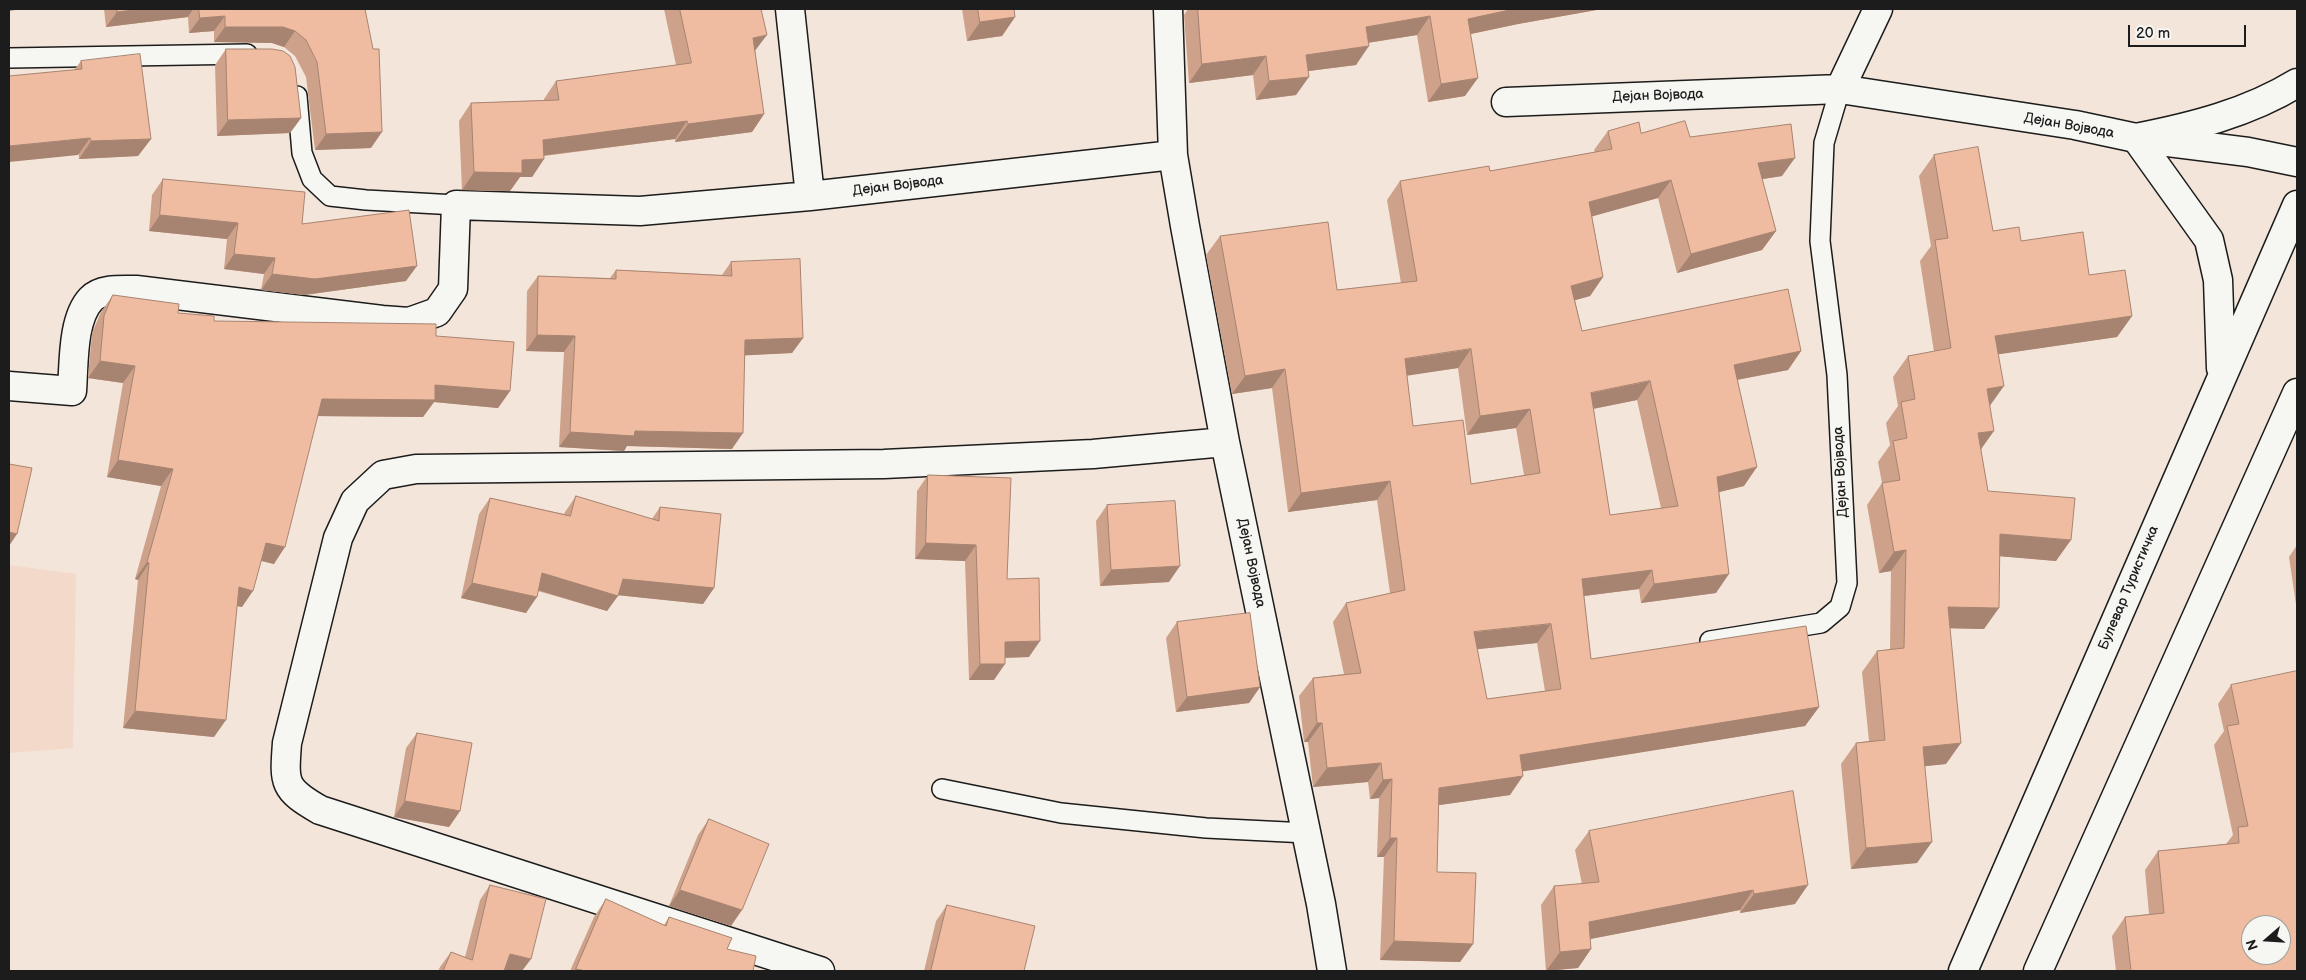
<!DOCTYPE html>
<html>
<head>
<meta charset="utf-8">
<style>
	body { margin:0 }
	#map { position:relative; width:2306px; height:980px; overflow:hidden; background:#f4e5da; font-family:"Balsamiq Sans",sans-serif }
	canvas { display:block }
	.frame { position:absolute; inset:0; border:10px solid #1c1c1c; pointer-events:none }
	.north { position:absolute; left:2241px; top:915px; width:50px; height:50px; box-sizing:border-box; background:#f6f6f2; border:1px solid #9f9f9c; border-radius:50%; rotate:251deg; font-size:14px; font-weight:700; line-height:20px; text-align:center; color:#1c1c1c }
	.north::after { content:''; display:block; margin:auto; width:18px; height:22px; background:#1c1c1c; clip-path:polygon(50% 0,100% 100%,50% 72%,0 100%) }
	.scale { position:absolute; left:2128px; top:25px; width:118px; height:22px; box-sizing:border-box; border:2px solid #1c1c1c; border-top:0; padding-left:6px; font-size:15px; line-height:18px; white-space:nowrap; color:#1c1c1c; -webkit-text-stroke:4px #f6f6f2; paint-order:stroke }
</style>
</head>
<body>
<div id="map">
<canvas width="2306" height="980"></canvas>
<div class="frame"></div>
<div class="north">N</div>
<div class="scale">20 m</div>
</div>
<script>
const ctx = document.querySelector('canvas').getContext('2d');
ctx.lineJoin = 'round';
function fill(path, color) { ctx.fillStyle = color; ctx.fill(path, 'evenodd'); }
function stroke(path, color, width, dash) { ctx.strokeStyle = color; ctx.lineWidth = width; ctx.lineCap = dash ? 'butt' : 'round'; ctx.setLineDash(dash || []); ctx.stroke(path); }
function write(font, color, halo, rows, align = 'center') {
  ctx.font = font + ' "Balsamiq Sans",sans-serif'; ctx.lineWidth = 4; ctx.setLineDash([]); ctx.textBaseline = 'middle'; ctx.strokeStyle = halo; ctx.fillStyle = color; for (const [text, x, y, turn = 0] of rows) {
    ctx.save(); ctx.translate(x, y); ctx.rotate((+turn || 0) * Math.PI / 180); ctx.textAlign = isNaN(turn) ? turn : align; if (halo) ctx.strokeText(text, 0, 0); ctx.fillText(text, 0, 0); ctx.restore();
  }
}
fill(new Path2D(`
	M 9,565 L 76,574 L 73,748 L 9,753 Z`), '#f2d9c9');
const lane = new Path2D(`
	M 9,58 L 247,54
	M 297,96 L 302,153 L 312,179 L 330,196 L 366,200 L 456,205
	M 1710,641 L 1821,623 L 1840,607 L 1847,583 L 1837,375 L 1820,241 L 1824,143 L 1840,89
	M 942,789 L 1061,813 L 1206,828 L 1307,833`);
const street = new Path2D(`
	M 790,9 L 810,196
	M 1168,9 L 1173,155 L 1185,226 L 1225,442 L 1321,904 L 1332,971
	M 1840,89 L 1878,9
	M 1506,102 L 1840,89 L 2075,125 L 2136,138 L 2248,152 L 2297,162
	M 9,386 L 72,391 C 74,364 72,319 91,299 C 101,288 122,290 136,290 L 382,320 L 409,322 L 437,312 L 453,289 L 456,205 L 640,211 L 810,196 L 1173,155
	M 820,971 L 320,810 C 283,789 284,783 287,743 L 338,538 L 355,501 L 383,475 L 416,469 L 884,464 L 1093,454 L 1225,442`);
const secondary = new Path2D(`
	M 2221,368 L 2218,280 L 2209,240 L 2136,138 C 2192,127 2248,113 2297,83
	M 1963,971 L 2297,205
	M 2038,971 L 2297,393`);
stroke(lane, '#1c1c1c', 22);
stroke(street, '#1c1c1c', 31);
stroke(secondary, '#1c1c1c', 31);
stroke(lane, '#f6f6f2', 19);
stroke(street, '#f6f6f2', 28);
stroke(secondary, '#f6f6f2', 28);
fill(new Path2D(`
	M 104,9 L 365,9 L 371,148 L 315,150 L 306,77 L 295,56 L 284,47 L 272,43 L 214,42 L 214,31 L 189,33 L 188,17 L 106,27 Z
	M 664,9 L 761,9 L 755,51 L 764,114 L 752,132 L 675,142 L 675,139 L 544,156 L 544,159 L 532,177 L 520,177 L 510,191 L 462,190 L 459,121 L 471,103 L 544,100 L 544,99 L 556,81 L 676,65 Z
	M 962,9 L 1014,9 L 1015,17 L 1002,36 L 967,41 Z
	M 1188,9 L 1602,9 L 1518,24 L 1471,34 L 1465,96 L 1428,102 L 1417,35 L 1368,43 L 1356,65 L 1308,71 L 1296,95 L 1256,100 L 1253,75 L 1189,83 L 1184,15 Z
	M 226,49 L 301,118 L 290,133 L 217,136 L 215,65 Z
	M 81,61 L 151,139 L 138,156 L 79,159 L 75,69 Z
	M 1608,131 L 1641,133 L 1690,137 L 1782,176 L 1762,179 L 1776,231 L 1762,250 L 1677,273 L 1658,198 L 1592,216 L 1603,277 L 1590,296 L 1575,300 L 1582,331 L 1801,351 L 1788,370 L 1737,380 L 1744,486 L 1719,492 L 1716,593 L 1641,603 L 1639,589 L 1584,596 L 1591,659 L 1819,707 L 1805,726 L 1522,771 L 1510,795 L 1439,805 L 1437,872 L 1473,944 L 1460,962 L 1380,960 L 1384,857 L 1377,857 L 1379,798 L 1370,799 L 1368,782 L 1313,787 L 1308,742 L 1304,742 L 1299,696 L 1313,678 L 1344,674 L 1333,622 L 1346,603 L 1390,593 L 1377,500 L 1288,512 L 1272,388 L 1232,394 L 1206,255 L 1220,236 L 1337,290 L 1401,283 L 1387,200 L 1400,181 L 1490,171 L 1595,152 L 1594,150 ZM 1458,368 L 1467,435 L 1516,428 L 1524,475 L 1471,484 L 1413,426 L 1407,375 ZM 1637,400 L 1661,508 L 1610,515 L 1593,409 ZM 1537,643 L 1545,691 L 1487,699 L 1477,649 Z
	M 1934,155 L 1993,231 L 2021,241 L 2089,275 L 2132,316 L 2117,337 L 1998,354 L 1990,406 L 1981,450 L 1988,491 L 2056,561 L 2000,556 L 1984,629 L 1950,628 L 1946,764 L 1925,766 L 1917,863 L 1851,869 L 1841,764 L 1856,743 L 1869,741 L 1862,672 L 1877,651 L 1890,649 L 1891,571 L 1879,573 L 1867,505 L 1882,483 L 1878,462 L 1890,445 L 1886,423 L 1898,406 L 1893,377 L 1908,356 L 1934,352 L 1920,261 L 1931,246 L 1919,176 Z
	M 163,179 L 302,224 L 406,281 L 304,295 L 261,290 L 264,274 L 224,269 L 227,239 L 149,231 L 152,195 Z
	M 731,262 L 803,338 L 792,353 L 745,355 L 732,449 L 627,446 L 624,451 L 559,447 L 564,352 L 526,351 L 527,291 L 538,276 L 610,278 L 616,270 L 722,275 Z
	M 113,295 L 178,313 L 214,321 L 436,336 L 510,391 L 498,408 L 434,402 L 423,417 L 318,416 L 274,564 L 261,561 L 242,607 L 237,606 L 214,737 L 123,728 L 138,580 L 135,579 L 161,486 L 107,477 L 123,383 L 88,378 L 92,333 L 101,312 Z
	M 928,475 L 1007,579 L 1029,657 L 1005,658 L 994,680 L 969,680 L 965,561 L 915,559 L 917,491 Z
	M 576,496 L 652,519 L 660,507 L 714,588 L 703,604 L 618,595 L 607,611 L 538,591 L 526,613 L 461,598 L 479,514 L 490,498 L 564,514 L 565,512 Z
	M 1107,505 L 1169,582 L 1100,586 L 1096,521 Z
	M 2297,545 L 2297,611 L 2289,557 Z
	M 1177,622 L 1260,687 L 1249,703 L 1176,712 L 1166,638 Z
	M 2231,685 L 2297,971 L 2116,971 L 2112,936 L 2125,917 L 2149,914 L 2145,870 L 2158,851 L 2226,844 L 2233,835 L 2214,745 L 2224,731 L 2218,704 Z
	M 417,733 L 460,811 L 449,827 L 394,817 L 406,748 Z
	M 709,819 L 731,926 L 669,906 L 698,835 Z
	M 1589,831 L 1795,904 L 1740,913 L 1740,910 L 1590,939 L 1591,949 L 1578,968 L 1546,971 L 1541,905 L 1554,886 L 1582,884 L 1575,850 Z
	M 490,885 L 504,971 L 438,971 L 440,967 L 451,952 L 465,957 L 480,900 Z
	M 606,899 L 664,925 L 669,917 L 727,949 L 753,971 L 758,971 L 570,971 L 594,917 Z
	M 947,905 L 1024,971 L 924,971 L 936,921 Z`), '#cea28a');
fill(new Path2D(`
	M 9,9 L 22,9 L 9,11 Z
	M 141,9 L 193,9 L 188,17 L 106,27 L 117,12 Z
	M 1514,9 L 1602,9 L 1518,24 L 1456,37 L 1468,19 Z
	M 225,16 L 214,31 L 189,33 L 200,18 Z
	M 1430,16 L 1417,35 L 1353,45 L 1366,27 Z
	M 1015,17 L 1002,36 L 967,41 L 980,22 Z
	M 225,27 L 283,27 L 295,31 L 284,47 L 272,43 L 214,42 Z
	M 767,35 L 754,52 L 753,38 Z
	M 1369,46 L 1356,65 L 1293,73 L 1306,55 Z
	M 1266,56 L 1253,75 L 1189,83 L 1202,64 Z
	M 1309,77 L 1296,95 L 1256,100 L 1269,81 Z
	M 1478,78 L 1465,96 L 1428,102 L 1441,84 Z
	M 764,114 L 752,132 L 675,142 L 688,124 Z
	M 301,118 L 290,133 L 217,136 L 228,120 Z
	M 687,121 L 675,139 L 531,157 L 543,140 Z
	M 382,132 L 371,148 L 315,150 L 326,134 Z
	M 90,138 L 78,155 L 9,162 L 9,146 Z
	M 151,139 L 138,156 L 79,159 L 91,141 Z
	M 1795,158 L 1782,176 L 1744,182 L 1758,163 Z
	M 544,159 L 532,177 L 520,177 L 510,191 L 462,190 L 474,172 L 522,160 Z
	M 1671,180 L 1658,198 L 1576,221 L 1589,202 Z
	M 160,215 L 238,223 L 227,239 L 149,231 Z
	M 1776,231 L 1762,250 L 1677,273 L 1691,254 Z
	M 234,254 L 275,258 L 264,274 L 224,269 Z
	M 417,266 L 406,281 L 304,295 L 261,290 L 272,274 Z
	M 1603,277 L 1590,296 L 1558,305 L 1571,286 Z
	M 2132,316 L 2117,337 L 1980,357 L 1995,336 Z
	M 537,335 L 575,336 L 564,352 L 526,351 Z
	M 803,338 L 792,353 L 734,356 L 745,340 Z
	M 1471,349 L 1458,368 L 1392,378 L 1405,359 Z
	M 1801,351 L 1788,370 L 1720,383 L 1734,365 Z
	M 100,361 L 135,366 L 123,383 L 88,378 Z
	M 1285,369 L 1272,388 L 1232,394 L 1245,376 Z
	M 1650,381 L 1637,400 L 1577,412 L 1591,393 Z
	M 435,385 L 510,391 L 498,408 L 434,402 L 423,417 L 310,416 L 322,399 Z
	M 2004,386 L 1989,407 L 1987,389 Z
	M 1530,409 L 1516,428 L 1467,435 L 1480,416 Z
	M 635,431 L 743,433 L 732,449 L 627,446 L 624,451 L 559,447 L 570,432 Z
	M 1994,431 L 1979,452 L 1978,433 Z
	M 118,460 L 173,469 L 161,486 L 107,477 Z
	M 1757,467 L 1744,486 L 1703,496 L 1717,477 Z
	M 1390,481 L 1377,500 L 1288,512 L 1301,493 Z
	M 9,532 L 17,534 L 9,546 Z
	M 2000,534 L 2071,540 L 2056,561 L 1985,555 Z
	M 266,543 L 285,547 L 274,564 L 254,559 Z
	M 926,543 L 976,545 L 965,561 L 915,559 Z
	M 1906,550 L 1891,571 L 1879,573 L 1894,552 Z
	M 147,562 L 149,563 L 138,580 L 135,579 Z
	M 1180,566 L 1169,582 L 1100,586 L 1111,570 Z
	M 1652,570 L 1639,589 L 1568,598 L 1582,579 Z
	M 542,573 L 623,579 L 714,588 L 703,604 L 616,595 L 618,596 L 607,611 L 531,588 Z
	M 1729,574 L 1716,593 L 1641,603 L 1654,584 Z
	M 472,583 L 537,597 L 526,613 L 461,598 Z
	M 239,587 L 253,591 L 242,607 L 227,604 Z
	M 1948,607 L 1999,608 L 1984,629 L 1933,628 Z
	M 1551,624 L 1537,643 L 1461,651 L 1474,632 Z
	M 1040,641 L 1029,657 L 994,658 L 1005,642 Z
	M 980,664 L 1005,664 L 994,680 L 969,680 Z
	M 1260,687 L 1249,703 L 1176,712 L 1187,697 Z
	M 1819,707 L 1805,726 L 1507,774 L 1520,755 Z
	M 135,711 L 226,720 L 214,737 L 123,728 Z
	M 1317,723 L 1322,723 L 1308,742 L 1304,742 Z
	M 1961,743 L 1946,764 L 1908,768 L 1923,747 Z
	M 1381,763 L 1368,782 L 1313,787 L 1327,768 Z
	M 1523,776 L 1510,795 L 1426,807 L 1439,788 Z
	M 1392,779 L 1379,798 L 1370,799 L 1383,780 Z
	M 405,801 L 460,811 L 449,827 L 394,817 Z
	M 1390,838 L 1397,838 L 1384,857 L 1377,857 Z
	M 1932,842 L 1917,863 L 1851,869 L 1866,848 Z
	M 1808,885 L 1795,904 L 1740,913 L 1754,894 Z
	M 680,890 L 742,910 L 731,926 L 669,906 Z
	M 1753,890 L 1740,910 L 1575,942 L 1589,922 Z
	M 1394,941 L 1473,944 L 1460,962 L 1380,960 Z
	M 1591,949 L 1578,968 L 1546,971 L 1560,952 Z
	M 510,954 L 531,959 L 522,971 L 506,971 L 499,970 Z
	M 576,969 L 586,971 L 574,971 Z`), '#a78471');
const building = new Path2D(`
	M 117,9 L 141,9 L 117,12 Z
	M 199,9 L 365,9 L 373,49 L 379,49 L 382,132 L 326,134 L 317,62 L 306,40 L 295,31 L 283,27 L 225,27 L 225,16 L 200,18 Z
	M 680,9 L 761,9 L 767,35 L 753,38 L 764,114 L 688,124 L 687,121 L 543,140 L 544,159 L 522,160 L 522,173 L 474,172 L 471,103 L 559,100 L 556,81 L 691,63 Z
	M 978,9 L 1014,9 L 1015,17 L 980,22 Z
	M 1198,9 L 1514,9 L 1468,19 L 1478,78 L 1441,84 L 1430,16 L 1366,27 L 1369,46 L 1306,55 L 1309,77 L 1269,81 L 1266,56 L 1202,64 Z
	M 226,49 L 272,49 L 283,51 L 290,56 L 295,67 L 301,118 L 228,120 Z
	M 140,54 L 151,139 L 91,141 L 90,138 L 9,146 L 9,76 L 82,69 L 81,61 Z
	M 1685,121 L 1690,137 L 1791,124 L 1795,158 L 1758,163 L 1776,231 L 1691,254 L 1671,180 L 1589,202 L 1603,277 L 1571,286 L 1582,331 L 1788,289 L 1801,351 L 1734,365 L 1757,467 L 1717,477 L 1729,574 L 1654,584 L 1652,570 L 1582,579 L 1591,659 L 1806,626 L 1819,707 L 1520,755 L 1523,776 L 1439,788 L 1437,872 L 1476,873 L 1473,944 L 1394,941 L 1397,838 L 1390,838 L 1392,779 L 1383,780 L 1381,763 L 1327,768 L 1322,723 L 1317,723 L 1313,678 L 1361,673 L 1346,603 L 1405,590 L 1390,481 L 1301,493 L 1285,369 L 1245,376 L 1220,236 L 1328,222 L 1337,290 L 1417,281 L 1400,181 L 1489,166 L 1490,171 L 1612,149 L 1608,131 L 1639,122 L 1641,133 ZM 1471,349 L 1480,416 L 1530,409 L 1540,473 L 1471,484 L 1463,420 L 1413,426 L 1405,359 ZM 1650,381 L 1678,506 L 1610,515 L 1591,393 ZM 1551,624 L 1561,689 L 1487,699 L 1474,632 Z
	M 1978,147 L 1993,231 L 2019,227 L 2021,241 L 2083,232 L 2089,275 L 2125,270 L 2132,316 L 1995,336 L 2004,386 L 1987,389 L 1994,431 L 1978,433 L 1988,491 L 2075,498 L 2071,540 L 2000,534 L 1999,608 L 1948,607 L 1961,743 L 1923,747 L 1932,842 L 1866,848 L 1856,743 L 1885,740 L 1877,651 L 1904,648 L 1906,550 L 1894,552 L 1882,483 L 1900,480 L 1893,441 L 1907,438 L 1901,402 L 1915,399 L 1908,356 L 1951,348 L 1935,240 L 1948,238 L 1934,155 Z
	M 163,179 L 305,192 L 302,224 L 409,210 L 417,266 L 315,279 L 272,274 L 275,258 L 234,254 L 238,223 L 160,215 Z
	M 800,259 L 803,338 L 745,340 L 743,433 L 635,431 L 634,436 L 570,432 L 575,336 L 537,335 L 538,276 L 616,279 L 616,270 L 732,276 L 731,262 Z
	M 113,295 L 179,304 L 178,313 L 214,316 L 214,321 L 436,324 L 436,336 L 514,342 L 510,391 L 435,385 L 435,400 L 322,399 L 285,547 L 266,543 L 253,591 L 239,587 L 226,720 L 135,711 L 149,563 L 147,562 L 173,469 L 118,460 L 135,366 L 100,361 L 104,316 Z
	M 9,464 L 32,468 L 17,534 L 9,532 Z
	M 928,475 L 1011,478 L 1007,579 L 1039,578 L 1040,641 L 1005,642 L 1005,664 L 980,664 L 976,545 L 926,543 Z
	M 576,496 L 659,521 L 660,507 L 721,514 L 714,588 L 623,579 L 618,596 L 542,573 L 537,597 L 472,583 L 490,498 L 570,516 Z
	M 1175,501 L 1180,566 L 1111,570 L 1107,505 Z
	M 1250,613 L 1260,687 L 1187,697 L 1177,622 Z
	M 2297,671 L 2297,971 L 2134,971 L 2134,970 L 2131,971 L 2125,917 L 2164,913 L 2158,851 L 2239,843 L 2238,827 L 2248,826 L 2227,726 L 2239,724 L 2231,685 ZM 2251,925 L 2281,925 L 2281,955 L 2251,955 Z
	M 417,733 L 472,743 L 460,811 L 405,801 Z
	M 1793,791 L 1808,885 L 1754,894 L 1753,890 L 1589,922 L 1591,949 L 1560,952 L 1554,886 L 1599,882 L 1589,831 Z
	M 709,819 L 769,844 L 742,910 L 680,890 Z
	M 490,885 L 546,899 L 531,959 L 510,954 L 504,971 L 443,971 L 451,952 L 472,960 Z
	M 606,899 L 666,926 L 669,917 L 732,938 L 727,949 L 756,956 L 753,971 L 758,971 L 586,971 L 576,969 Z
	M 947,905 L 1035,926 L 1024,971 L 931,971 Z`);
fill(building, '#efbca1');
stroke(building, '#a78471', 1);
write('14px', '#1c1c1c', '#f6f6f2', [
	["Дејан Војвода",1658,96,-2],
	["Дејан Војвода",2069,126,10],
	["Дејан Војвода",898,186,-7],
	["Дејан Војвода",1841,472,-93],
	["Дејан Војвода",1251,563,78],
	["Булевар Туристичка",2129,588,-67]
]);
</script>
</body>
</html>
